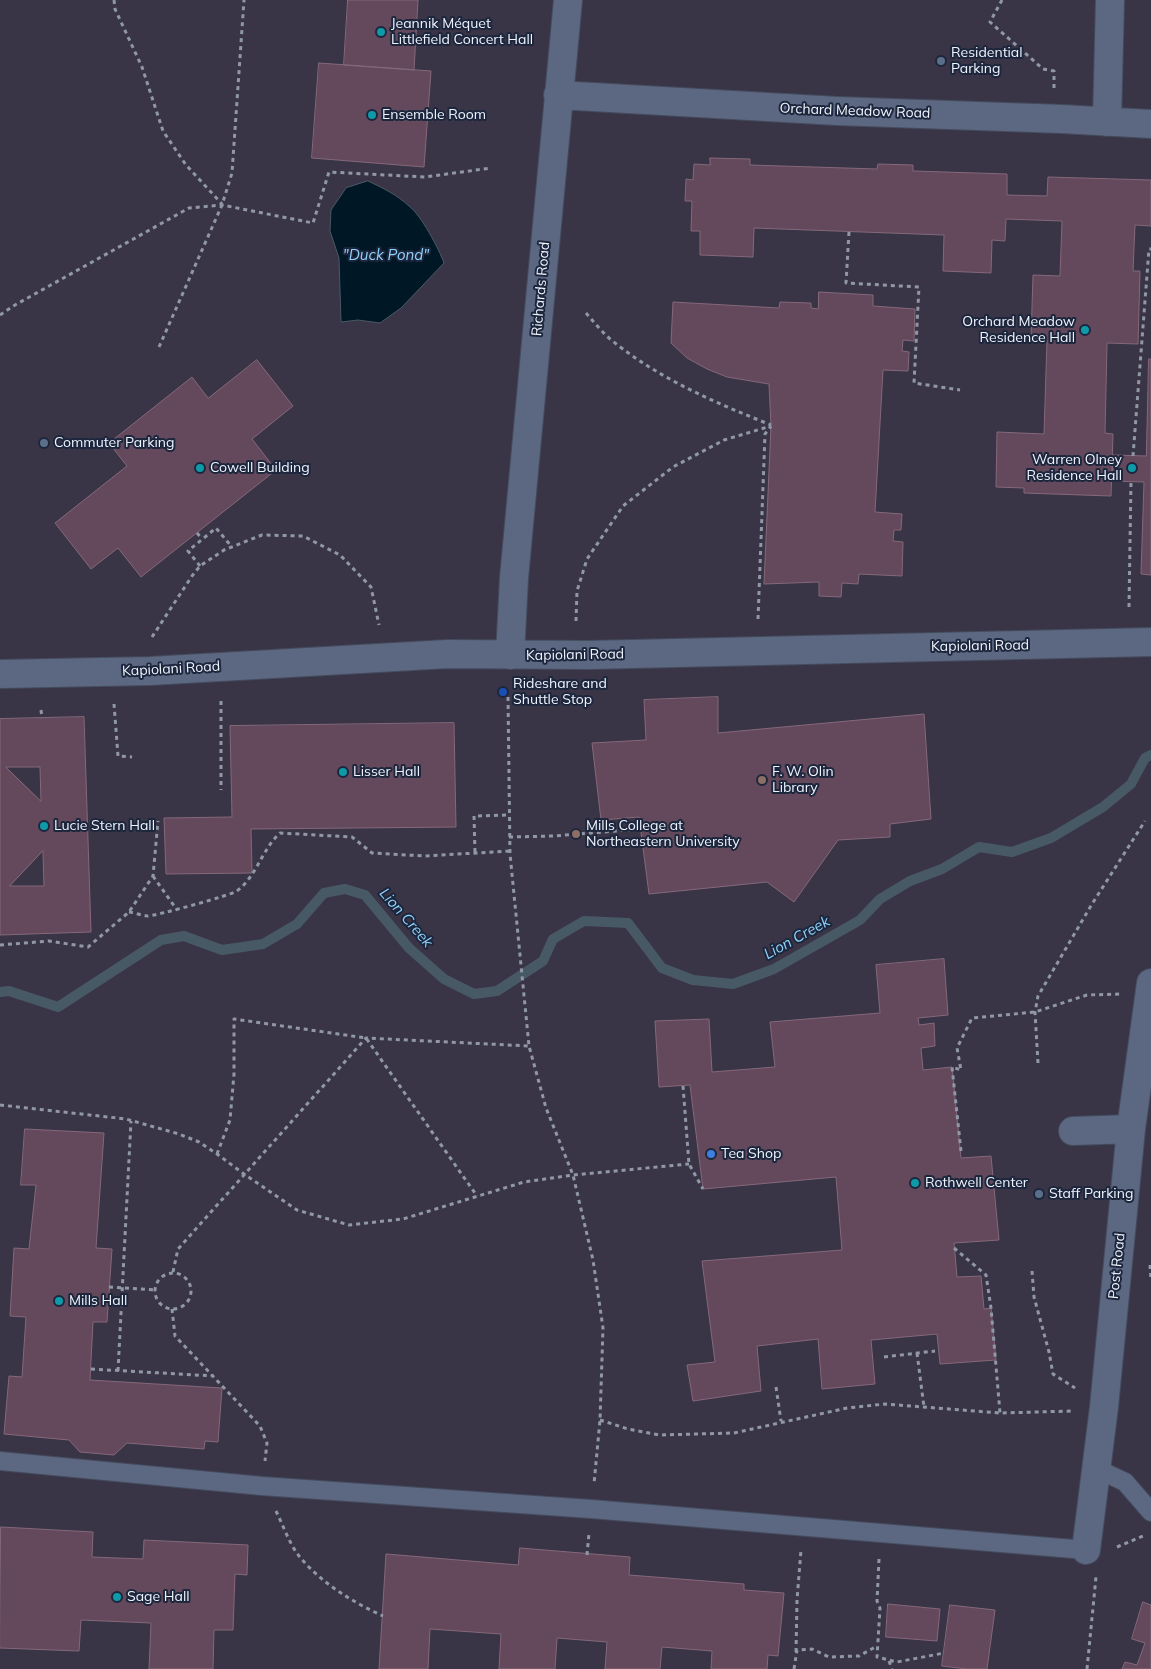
<!DOCTYPE html>
<html>
<head>
<meta charset="utf-8">
<style>
	body { margin:0 }
	canvas { display:block; background:#263047 }
</style>
</head>
<body>
<canvas width="1151" height="1669"></canvas>
<script>
const ctx = document.querySelector('canvas').getContext('2d');
ctx.lineJoin = 'round';
function fill(path, color) { ctx.fillStyle = color; ctx.fill(path, 'evenodd'); }
function stroke(path, color, width, dash) { ctx.strokeStyle = color; ctx.lineWidth = width; ctx.lineCap = dash ? 'butt' : 'round'; ctx.setLineDash(dash || []); ctx.stroke(path); }
function write(font, color, halo, rows, align = 'center') {
  ctx.font = font + ' Mulish,sans-serif'; ctx.lineWidth = 4; ctx.setLineDash([]); ctx.textBaseline = 'middle'; ctx.strokeStyle = halo; ctx.fillStyle = color; for (const [text, x, y, turn = 0] of rows) {
    ctx.save(); ctx.translate(x, y); ctx.rotate((+turn || 0) * Math.PI / 180); ctx.textAlign = isNaN(turn) ? turn : align; if (halo) ctx.strokeText(text, 0, 0); ctx.fillText(text, 0, 0); ctx.restore();
  }
}
fill(new Path2D(`
	M 0,0 L 1151,0 L 1151,1669 L 0,1669 Z`), '#3a3546');
const water = new Path2D(`
	M 368,181 C 383,188 397,195 409,206 C 421,215 439,249 444,263 L 401,308 L 380,323 L 358,320 L 341,322 L 339,258 L 330,231 L 331,210 L 346,188 Z`);
fill(water, '#001726');
stroke(water, '#485966', 1);
stroke(new Path2D(`
	M 0,992 L 9,991 L 58,1007 L 161,940 L 184,936 L 222,950 L 263,944 L 297,924 L 324,893 L 345,889 L 365,895 L 409,948 L 444,979 L 474,994 L 497,991 L 543,961 L 553,939 L 584,921 L 628,923 L 662,968 L 693,980 L 733,984 L 774,969 L 860,920 L 880,899 L 910,881 L 942,869 L 979,847 L 1012,852 L 1051,838 L 1103,807 L 1131,784 L 1145,758 L 1151,755`), '#485966', 10);
const building = new Path2D(`
	M 348,0 L 418,0 L 414,70 L 344,65 Z
	M 319,63 L 431,71 L 424,167 L 312,158 Z
	M 710,158 L 750,159 L 750,165 L 877,169 L 878,164 L 913,165 L 913,171 L 1007,174 L 1007,195 L 1047,196 L 1048,177 L 1151,180 L 1151,226 L 1135,225 L 1133,271 L 1140,271 L 1138,344 L 1107,343 L 1105,433 L 1113,434 L 1111,496 L 1024,493 L 1024,488 L 996,487 L 997,432 L 1044,434 L 1047,340 L 1031,339 L 1033,275 L 1060,276 L 1062,221 L 1006,219 L 1005,241 L 992,240 L 991,273 L 943,271 L 944,235 L 754,228 L 753,257 L 700,255 L 700,231 L 691,231 L 692,201 L 685,201 L 686,179 L 693,180 L 694,164 L 710,165 Z
	M 819,292 L 873,295 L 873,306 L 915,309 L 914,341 L 903,340 L 902,351 L 909,352 L 908,371 L 883,370 L 875,512 L 902,514 L 901,530 L 894,530 L 893,541 L 903,542 L 902,576 L 859,574 L 858,584 L 842,583 L 841,597 L 819,596 L 819,582 L 764,584 L 771,426 L 769,384 L 727,377 L 707,369 L 687,358 L 671,343 L 673,302 L 779,308 L 780,302 L 811,303 L 811,308 L 818,309 Z
	M 1149,359 L 1151,359 L 1151,575 L 1141,574 L 1144,482 L 1112,481 L 1113,455 L 1146,456 Z
	M 257,360 L 293,406 L 252,439 L 276,470 L 141,577 L 118,548 L 91,569 L 55,523 L 127,466 L 109,443 L 192,377 L 208,398 Z
	M 718,697 L 718,733 L 924,714 L 931,819 L 890,824 L 890,837 L 838,840 L 794,902 L 767,882 L 649,894 L 639,817 L 601,820 L 592,743 L 646,740 L 644,700 Z
	M 84,717 L 91,932 L 0,935 L 0,719 ZM 6,767 L 40,767 L 41,801 ZM 43,851 L 44,886 L 10,886 Z
	M 454,723 L 456,827 L 251,829 L 252,873 L 166,874 L 164,818 L 232,817 L 230,726 Z
	M 944,959 L 948,1015 L 918,1018 L 919,1025 L 934,1023 L 935,1046 L 921,1048 L 923,1070 L 952,1067 L 961,1158 L 991,1156 L 999,1240 L 954,1243 L 957,1277 L 981,1276 L 984,1309 L 991,1308 L 996,1360 L 940,1364 L 937,1334 L 871,1340 L 875,1384 L 822,1389 L 818,1339 L 757,1346 L 761,1391 L 693,1401 L 687,1365 L 715,1362 L 702,1261 L 842,1250 L 836,1177 L 703,1189 L 690,1085 L 659,1087 L 655,1021 L 709,1019 L 712,1072 L 775,1067 L 770,1022 L 880,1013 L 876,965 Z
	M 25,1129 L 104,1133 L 96,1248 L 112,1249 L 107,1322 L 93,1322 L 90,1380 L 222,1388 L 218,1442 L 205,1441 L 204,1449 L 127,1443 L 114,1455 L 80,1452 L 69,1440 L 4,1434 L 9,1376 L 22,1377 L 26,1317 L 10,1316 L 14,1248 L 29,1249 L 36,1185 L 21,1185 Z
	M 1,1527 L 93,1532 L 92,1557 L 143,1559 L 144,1540 L 248,1545 L 247,1575 L 235,1574 L 233,1630 L 214,1630 L 213,1669 L 149,1669 L 151,1623 L 81,1620 L 79,1651 L 0,1648 Z
	M 520,1548 L 630,1557 L 629,1575 L 744,1584 L 744,1590 L 784,1593 L 778,1656 L 768,1655 L 767,1669 L 711,1669 L 712,1651 L 662,1647 L 660,1669 L 605,1669 L 607,1642 L 557,1638 L 555,1669 L 499,1669 L 501,1634 L 430,1629 L 428,1669 L 379,1669 L 386,1554 L 518,1565 Z
	M 1143,1602 L 1151,1605 L 1151,1669 L 1122,1669 L 1125,1662 L 1137,1665 L 1145,1643 L 1132,1639 Z
	M 888,1604 L 940,1609 L 937,1641 L 886,1637 Z
	M 950,1605 L 995,1610 L 987,1669 L 967,1669 L 942,1666 Z`);
fill(building, '#63495b');
stroke(building, '#84687b', 1);
const lane = new Path2D(`
	M 0,1461 L 262,1486 L 591,1509 L 1086,1550
	M 1097,1469 L 1125,1482 L 1151,1512`);
const street = new Path2D(`
	M 558,95 L 837,111 L 1062,119 L 1151,124
	M 1107,122 L 1110,0
	M 510,655 L 514,578 L 568,0
	M 0,674 L 150,671 L 448,654 L 589,655 L 1151,642
	M 1073,1131 L 1131,1129
	M 1086,1550 L 1104,1407 L 1131,1129 L 1151,983`);
stroke(lane, '#454c5f', 20);
stroke(street, '#454c5f', 30);
stroke(new Path2D(`
	M 114,0 L 115,9 L 142,67 L 163,131 L 186,165 L 222,204
	M 1002,0 L 990,22 L 1043,69 L 1054,71 L 1054,88
	M 849,232 L 846,283 L 919,287 L 914,383 L 960,390
	M 586,313 C 595,323 604,335 615,343 C 662,380 716,403 771,425
	M 0,315 L 15,305 L 189,208 L 222,205 L 313,223 L 329,172 L 425,177 L 491,168
	M 159,347 L 222,205 L 232,173 L 244,0
	M 1133,456 L 1149,249 L 1151,249
	M 197,533 L 202,539
	M 200,566 L 188,551 L 216,528 L 232,547
	M 1129,607 L 1131,481
	M 758,619 L 765,434 L 771,426
	M 576,621 L 577,591 L 587,559 L 623,506 L 673,467 L 724,440 L 771,426
	M 152,637 L 192,576 L 200,566 L 224,550 L 262,535 L 303,536 L 340,555 L 371,587 L 379,625
	M 508,697 L 510,854 L 529,1046 L 546,1108 L 573,1175 L 593,1260 L 603,1328 L 600,1420 L 594,1484
	M 221,701 L 221,790
	M 114,704 L 118,756 L 132,757
	M 41,710 L 42,718
	M 509,837 L 554,836 L 641,829
	M 475,852 L 474,816 L 509,815
	M 153,876 L 177,910
	M 129,912 C 135,913 141,915 147,916 C 156,916 231,895 237,891 C 257,876 262,849 280,833 L 352,837 L 372,853 L 425,856 L 510,851
	M 0,945 L 49,941 L 88,947 L 129,912 L 153,876 L 158,821
	M 1038,1063 L 1035,1012 L 1038,996 L 1092,904 L 1145,821
	M 683,1086 L 689,1164 L 703,1189
	M 0,1105 L 126,1119 L 179,1134 L 199,1142 L 217,1154 L 244,1174 L 297,1210 L 349,1225 L 403,1219 L 524,1182 L 573,1175 L 689,1164
	M 961,1151 L 952,1067 L 961,1070 L 957,1048 L 972,1018 L 1035,1012 L 1087,995 L 1120,994
	M 217,1154 L 230,1120 L 234,1074 L 234,1019 L 366,1038 L 477,1196
	M 954,1248 L 986,1275 L 991,1308 L 1000,1413
	M 1150,1265 L 1151,1280
	M 1032,1271 L 1034,1297 L 1049,1352 L 1053,1374 L 1075,1388
	M 173,1272 L 178,1249 L 366,1038 L 529,1046
	M155 1291a18 18 0 1 1 36 0a18 18 0 1 1-36 0Z
	M 109,1287 L 155,1290
	M 172,1309 L 175,1336 L 260,1426 L 267,1443 L 265,1461
	M 917,1353 L 924,1407
	M 884,1357 L 935,1351
	M 91,1369 L 214,1376
	M 118,1371 L 131,1121
	M 776,1387 L 781,1421
	M 600,1420 L 628,1429 L 659,1435 L 734,1433 L 847,1408 L 885,1404 L 1000,1413 L 1073,1411
	M 276,1511 C 283,1525 289,1543 299,1556 C 320,1582 352,1602 383,1616
	M 1117,1547 L 1143,1536
	M 587,1555 L 589,1533
	M 879,1559 L 877,1601 L 880,1608 L 877,1657 L 897,1662 L 944,1653
	M 796,1652 L 797,1600 L 801,1550
	M 889,1661 L 892,1669
	M 794,1669 L 797,1650 L 812,1649 L 829,1657 L 859,1656 L 877,1646
	M 1087,1669 L 1096,1577`), '#9098a7', 3, [4, 4]);
stroke(lane, '#5c6882', 18);
stroke(street, '#5c6882', 28);
for (const [x, y, r, color] of [
	[381,32,5,"#0f9aa8"],
	[941,61,5,"#5c6f8a"],
	[372,115,5,"#0f9aa8"],
	[1085,330,5,"#0f9aa8"],
	[44,443,5,"#5c6f8a"],
	[200,468,5,"#0f9aa8"],
	[1132,468,5,"#0f9aa8"],
	[503,692,5,"#1a4fb4"],
	[343,772,5,"#0f9aa8"],
	[762,780,5,"#8d6e63"],
	[44,826,5,"#0f9aa8"],
	[576,834,5,"#8d6e63"],
	[711,1154,5,"#3f7fe0"],
	[915,1183,5,"#0f9aa8"],
	[1039,1194,5,"#5c6f8a"],
	[59,1301,5,"#0f9aa8"],
	[117,1597,5,"#0f9aa8"]
]) { const dot = new Path2D(); dot.arc(x, y, r, 0, 2 * Math.PI); ctx.fillStyle = color; ctx.fill(dot); stroke(dot, '#1c263d', 2); }
write('14px', '#eff4fd', '#1c263d', [
	["Jeannik Méquet",391,24],
	["Littlefield Concert Hall",391,40],
	["Residential",951,53],
	["Parking",951,69],
	["Ensemble Room",382,115],
	["Orchard Meadow",1075,322,"right"],
	["Residence Hall",1075,338,"right"],
	["Commuter Parking",54,443],
	["Warren Olney",1122,460,"right"],
	["Residence Hall",1122,476,"right"],
	["Cowell Building",210,468],
	["Rideshare and",513,684],
	["Shuttle Stop",513,700],
	["Lisser Hall",353,772],
	["F. W. Olin",772,772],
	["Library",772,788],
	["Lucie Stern Hall",54,826],
	["Mills College at",586,826],
	["Northeastern University",586,842],
	["Tea Shop",721,1154],
	["Rothwell Center",925,1183],
	["Staff Parking",1049,1194],
	["Mills Hall",69,1301],
	["Sage Hall",127,1597]
], 'left');
write('14px', '#eff4fd', '#1c263d', [
	["Orchard Meadow Road",855,111,2],
	["Richards Road",541,289,-85],
	["Kapiolani Road",980,646,-1],
	["Kapiolani Road",575,655,-1],
	["Kapiolani Road",171,669,-3],
	["Post Road",1117,1266,-84]
]);
write('italic 15px', '#90d2fa', '#1c263d', [
	["\"Duck Pond\"",386,255],
	["Lion Creek",406,918,49],
	["Lion Creek",797,938,-29]
]);
</script>
</body>
</html>
